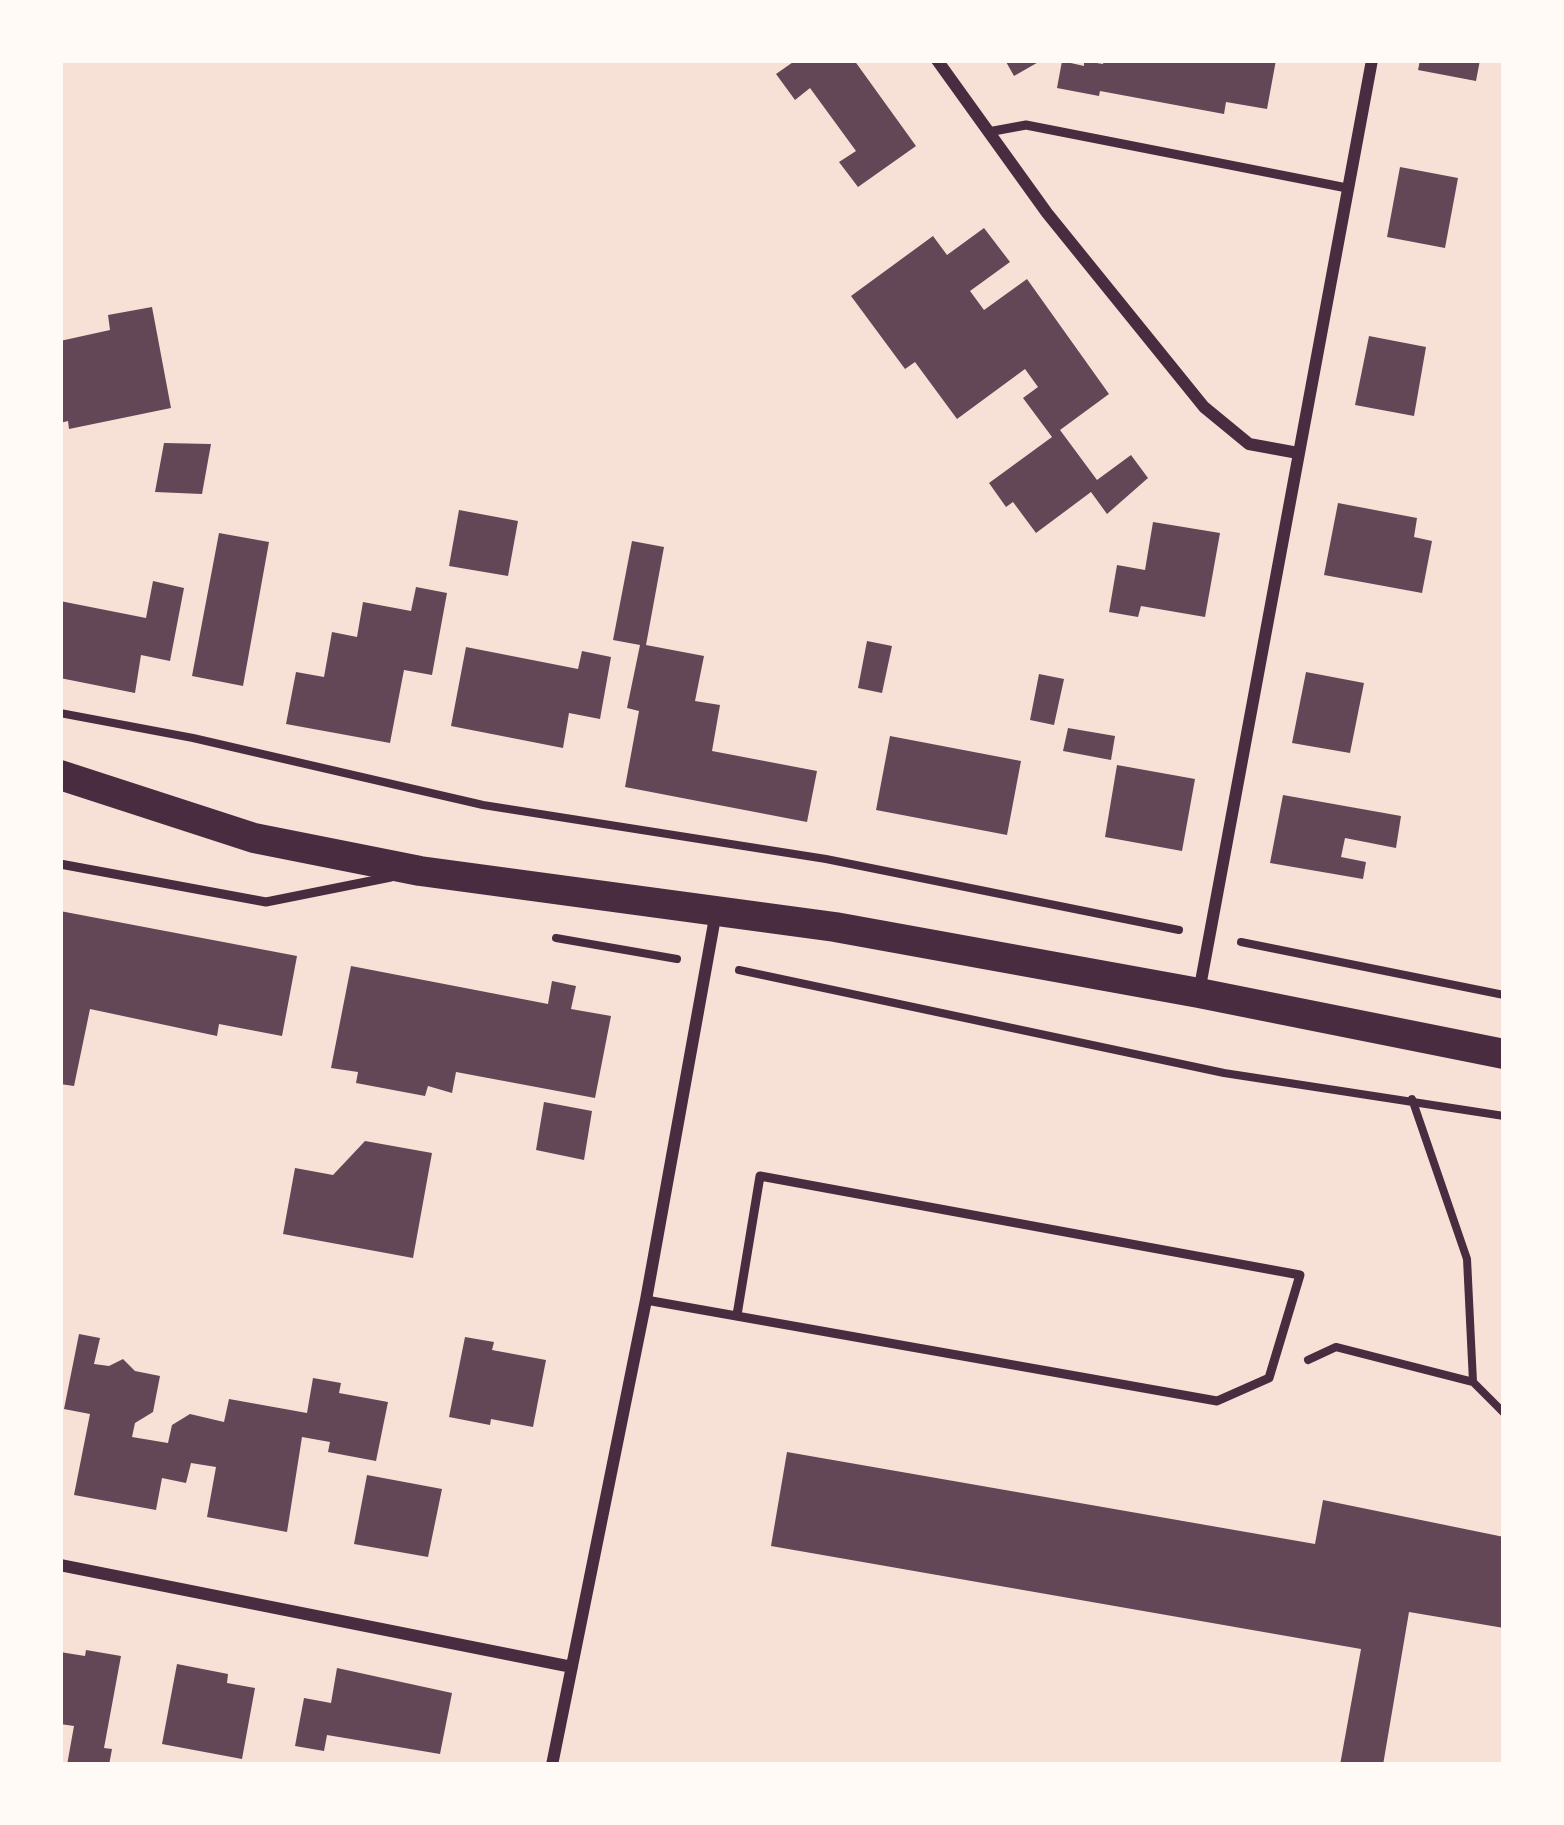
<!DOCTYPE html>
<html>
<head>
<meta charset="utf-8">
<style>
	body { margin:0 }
	#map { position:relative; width:1564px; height:1825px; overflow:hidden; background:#f7e1d7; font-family:Roboto,sans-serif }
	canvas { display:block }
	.frame { position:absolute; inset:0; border:63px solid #fffaf5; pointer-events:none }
</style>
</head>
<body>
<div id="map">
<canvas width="1564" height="1825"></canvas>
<div class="frame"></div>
</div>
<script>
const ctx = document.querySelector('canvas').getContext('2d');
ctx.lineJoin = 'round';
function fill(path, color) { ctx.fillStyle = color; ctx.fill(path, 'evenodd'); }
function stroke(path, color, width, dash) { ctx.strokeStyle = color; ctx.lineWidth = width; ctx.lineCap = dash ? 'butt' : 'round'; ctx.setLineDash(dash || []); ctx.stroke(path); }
fill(new Path2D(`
	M 796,60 L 854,60 L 916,146 L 858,187 L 839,162 L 856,151 L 810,88 L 795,100 L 776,74 Z
	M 1005,60 L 1042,60 L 1014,76 Z
	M 1104,60 L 1276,60 L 1267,109 L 1226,102 L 1224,114 L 1100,91 L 1099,96 L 1057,88 L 1062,61 L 1084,66 L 1084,61 L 1103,64 Z
	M 1420,60 L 1480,60 L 1476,81 L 1418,70 Z
	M 1400,167 L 1458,178 L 1445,248 L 1387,237 Z
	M 984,228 L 1010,262 L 970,291 L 984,310 L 1027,279 L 1109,394 L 1060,430 L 1097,480 L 1131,455 L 1148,478 L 1107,514 L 1091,492 L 1036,533 L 1013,502 L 1006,507 L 989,483 L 1052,437 L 1023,398 L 1038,387 L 1025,369 L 957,419 L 915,362 L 905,369 L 851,296 L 933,236 L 947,255 Z
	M 152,307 L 171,408 L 69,429 L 68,421 L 60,423 L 60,341 L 110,330 L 108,315 Z
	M 1369,336 L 1426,347 L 1414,416 L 1355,405 Z
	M 164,443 L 211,444 L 202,494 L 155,492 Z
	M 1338,503 L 1417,518 L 1414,537 L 1432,541 L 1422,593 L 1324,575 Z
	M 459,510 L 518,521 L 508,576 L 449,566 Z
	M 1153,522 L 1220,533 L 1205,617 L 1141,606 L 1138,617 L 1109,612 L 1117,565 L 1145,570 Z
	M 219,533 L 269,542 L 243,686 L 192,676 Z
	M 632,541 L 664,547 L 646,645 L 704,656 L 695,701 L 720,705 L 712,751 L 817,771 L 807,822 L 625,787 L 639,711 L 627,708 L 640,645 L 613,640 Z
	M 153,581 L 184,588 L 170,661 L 141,655 L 135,693 L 60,678 L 60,601 L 146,618 Z
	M 416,587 L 447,593 L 432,675 L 404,670 L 390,743 L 286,724 L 296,672 L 324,677 L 332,632 L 357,637 L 363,602 L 411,611 Z
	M 867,641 L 892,646 L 882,693 L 858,688 Z
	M 466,647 L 578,669 L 582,651 L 611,657 L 600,719 L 569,713 L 563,748 L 451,726 Z
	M 1306,672 L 1364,683 L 1350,753 L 1292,743 Z
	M 1039,674 L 1064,679 L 1054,725 L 1030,720 Z
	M 1068,728 L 1115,736 L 1111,760 L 1063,751 Z
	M 890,736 L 1021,761 L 1007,835 L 876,810 Z
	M 1117,765 L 1195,779 L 1182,851 L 1105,837 Z
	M 1283,795 L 1401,816 L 1396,848 L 1345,838 L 1341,857 L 1366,862 L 1363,879 L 1270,863 Z
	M 60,911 L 297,956 L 282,1036 L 219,1024 L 217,1036 L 90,1009 L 74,1086 L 60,1084 Z
	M 351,966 L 548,1004 L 552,981 L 576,986 L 571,1009 L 611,1016 L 595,1098 L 456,1072 L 452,1093 L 428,1086 L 425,1096 L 356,1083 L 358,1072 L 331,1068 Z
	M 544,1102 L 592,1111 L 584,1160 L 536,1150 Z
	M 365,1141 L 432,1153 L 413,1258 L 283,1234 L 295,1168 L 333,1175 Z
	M 79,1334 L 100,1338 L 94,1364 L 109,1366 L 123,1359 L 135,1371 L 160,1376 L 153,1412 L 135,1423 L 132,1437 L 168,1443 L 172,1425 L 190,1414 L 224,1422 L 229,1399 L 307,1413 L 313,1378 L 341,1383 L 339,1393 L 388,1402 L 376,1461 L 328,1452 L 330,1442 L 302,1437 L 287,1532 L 207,1517 L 216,1467 L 191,1463 L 186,1483 L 162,1478 L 156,1510 L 74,1495 L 90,1414 L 64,1409 Z
	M 465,1337 L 494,1342 L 492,1350 L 546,1360 L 533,1427 L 491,1419 L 490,1425 L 449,1417 Z
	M 787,1452 L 1315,1544 L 1323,1500 L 1504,1537 L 1504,1628 L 1409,1612 L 1383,1765 L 1340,1765 L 1361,1649 L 771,1546 Z
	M 367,1475 L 442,1489 L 428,1557 L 354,1544 Z
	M 86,1650 L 121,1656 L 104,1748 L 112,1749 L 109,1765 L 67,1765 L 74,1726 L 60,1724 L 60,1652 L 85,1656 Z
	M 177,1664 L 228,1674 L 227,1683 L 255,1688 L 242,1759 L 162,1744 Z
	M 337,1668 L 452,1693 L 440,1754 L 327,1735 L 324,1751 L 295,1746 L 304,1698 L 331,1703 Z`), '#644757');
stroke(new Path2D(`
	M 60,713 L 193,738 L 483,805 L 826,859 L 1179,930
	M 556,938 L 677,959
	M 1241,942 L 1504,995
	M 739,970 L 1224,1073 L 1504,1116
	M 1412,1099 L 1467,1259 L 1473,1382
	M 1308,1360 L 1336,1347 L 1473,1382 L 1504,1413`), '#4a2c40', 8);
stroke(new Path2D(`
	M 988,132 L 1026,125 L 1347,188
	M 60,864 L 266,902 L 391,877
	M 646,1300 L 1217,1401 L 1269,1378 L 1300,1275 L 760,1176 L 737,1315`), '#4a2c40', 9);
stroke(new Path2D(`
	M 937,60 L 1047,213 L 1204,407 L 1249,444 L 1298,453
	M 1199,992 L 1372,60
	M 60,1565 L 572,1667
	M 552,1765 L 646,1300 L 716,912`), '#4a2c40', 12);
stroke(new Path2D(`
	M 60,775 L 254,838 L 420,871 L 835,927 L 1199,993 L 1504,1054`), '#4a2c40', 30);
</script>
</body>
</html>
